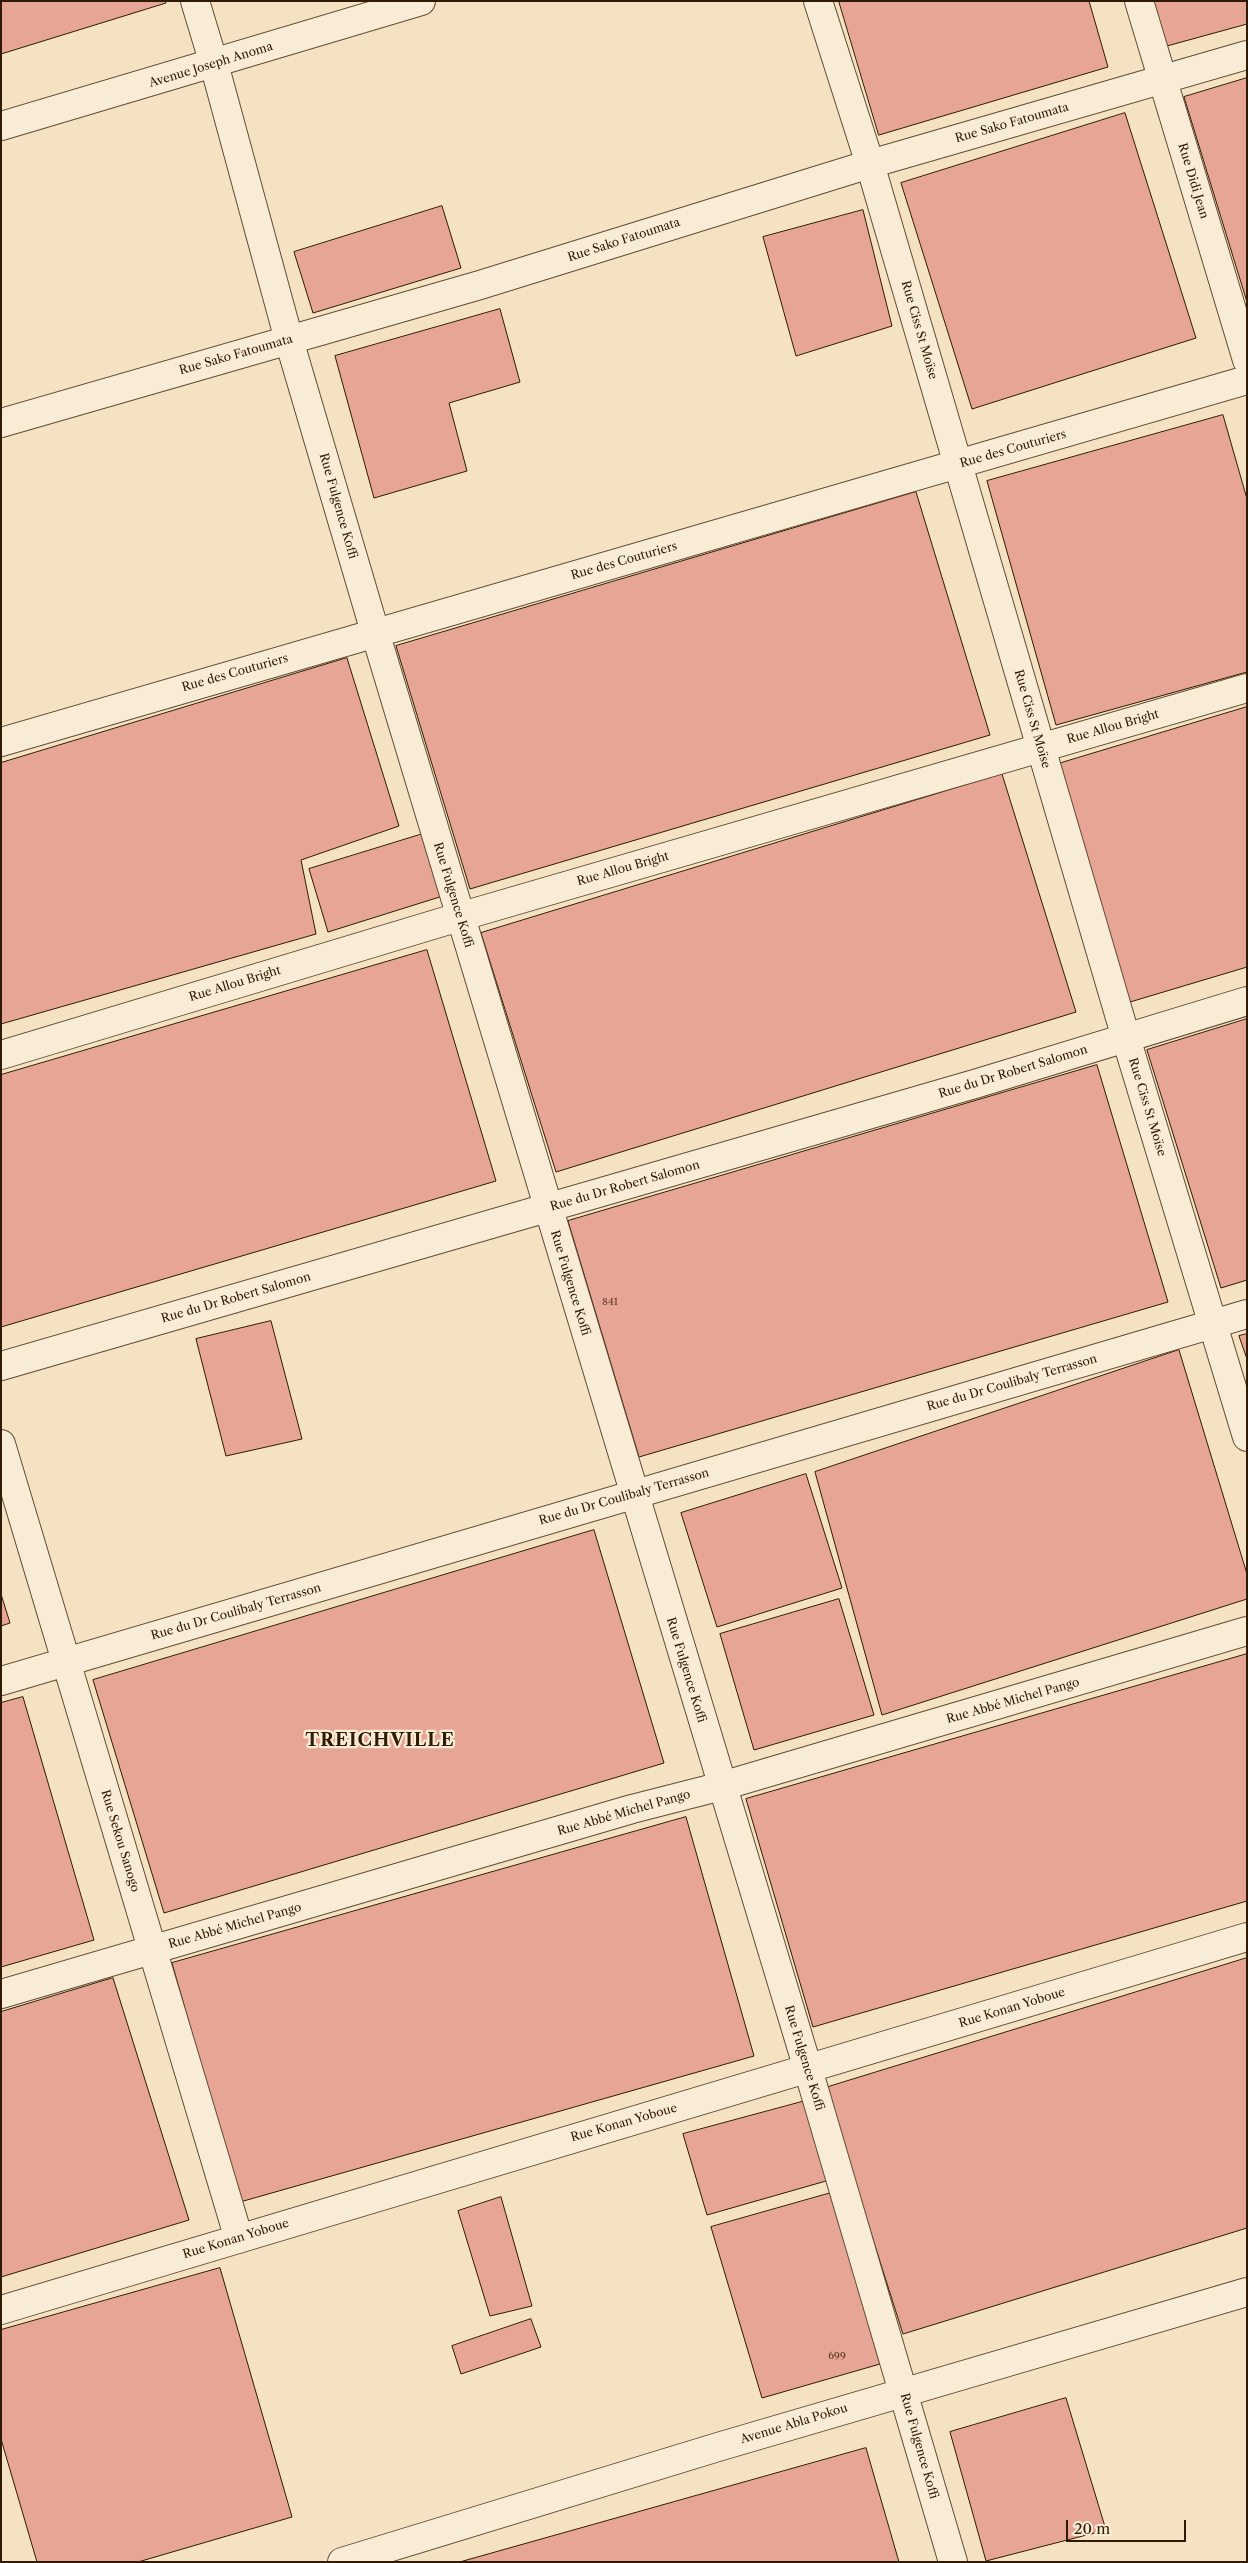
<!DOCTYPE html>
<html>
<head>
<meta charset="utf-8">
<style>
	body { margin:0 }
	#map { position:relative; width:1248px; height:2563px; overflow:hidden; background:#f4e2c2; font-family:"Libre Caslon Text",serif }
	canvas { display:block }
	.frame { position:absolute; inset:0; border:2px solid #2f1a03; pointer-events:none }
	.scale { position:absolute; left:1066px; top:2520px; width:120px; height:22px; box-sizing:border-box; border:2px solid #2f1a03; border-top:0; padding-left:6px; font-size:15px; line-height:18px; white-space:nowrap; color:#2f1a03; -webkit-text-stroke:4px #f8ecd7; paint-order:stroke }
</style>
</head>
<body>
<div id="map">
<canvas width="1248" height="2563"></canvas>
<div class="frame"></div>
<div class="scale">20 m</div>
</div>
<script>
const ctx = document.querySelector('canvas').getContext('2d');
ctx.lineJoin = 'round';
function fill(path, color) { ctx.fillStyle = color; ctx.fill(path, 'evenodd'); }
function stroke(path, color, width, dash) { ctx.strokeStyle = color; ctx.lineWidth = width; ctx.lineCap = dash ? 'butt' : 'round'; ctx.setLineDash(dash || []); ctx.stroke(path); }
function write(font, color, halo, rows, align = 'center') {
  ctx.font = font + ' "Libre Caslon Text",serif'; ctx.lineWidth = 4.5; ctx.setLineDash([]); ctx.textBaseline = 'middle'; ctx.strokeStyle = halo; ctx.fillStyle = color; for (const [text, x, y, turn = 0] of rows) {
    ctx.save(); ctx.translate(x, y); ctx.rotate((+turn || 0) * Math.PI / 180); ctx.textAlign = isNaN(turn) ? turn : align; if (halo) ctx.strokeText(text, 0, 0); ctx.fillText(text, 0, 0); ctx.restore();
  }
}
const building = new Path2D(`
	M 1,1 L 165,1 L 166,3 L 1,54 Z
	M 839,1 L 1089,1 L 1108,67 L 879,135 Z
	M 1154,1 L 1247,1 L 1247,24 L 1167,46 Z
	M 1247,78 L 1247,302 L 1184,97 Z
	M 1125,113 L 1196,338 L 972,409 L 901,183 Z
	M 442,206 L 461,268 L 313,313 L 294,252 Z
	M 863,210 L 892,326 L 796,356 L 763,237 Z
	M 500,309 L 520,382 L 449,403 L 467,471 L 374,498 L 335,356 Z
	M 1223,415 L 1247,499 L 1247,672 L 1056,725 L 987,481 Z
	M 916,492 L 990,735 L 470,889 L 396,646 Z
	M 347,658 L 399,826 L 301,860 L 316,934 L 1,1024 L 1,763 Z
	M 1247,707 L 1247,967 L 1130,1002 L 1058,764 Z
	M 1002,774 L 1076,1012 L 556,1172 L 481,933 Z
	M 426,833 L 446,895 L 328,932 L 309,869 Z
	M 427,950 L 496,1181 L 1,1327 L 1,1075 Z
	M 1247,1019 L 1247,1280 L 1221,1288 L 1147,1050 Z
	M 1097,1065 L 1168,1302 L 639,1457 L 568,1221 Z
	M 271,1321 L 302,1439 L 226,1456 L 196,1339 Z
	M 1247,1334 L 1247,1359 L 1239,1336 Z
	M 1179,1350 L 1247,1574 L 1247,1599 L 882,1715 L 815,1472 Z
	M 806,1474 L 842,1588 L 717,1627 L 681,1513 Z
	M 594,1530 L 664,1763 L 164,1913 L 93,1680 Z
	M 1,1594 L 10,1623 L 1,1626 Z
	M 839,1599 L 874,1715 L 754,1750 L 720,1634 Z
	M 1247,1654 L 1247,1901 L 813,2027 L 746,1799 Z
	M 23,1697 L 94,1940 L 1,1967 L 1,1703 Z
	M 686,1817 L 754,2056 L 240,2202 L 172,1963 Z
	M 1247,1958 L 1247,2228 L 903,2334 L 825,2088 Z
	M 113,1978 L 189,2220 L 1,2277 L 1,2012 Z
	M 809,2100 L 833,2179 L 707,2215 L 683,2134 Z
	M 831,2193 L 880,2364 L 762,2398 L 711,2227 Z
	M 501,2197 L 532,2306 L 490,2316 L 458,2211 Z
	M 220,2268 L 292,2517 L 138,2562 L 37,2562 L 1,2439 L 1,2330 Z
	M 531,2319 L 541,2347 L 461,2374 L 452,2346 Z
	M 1066,2398 L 1106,2530 L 986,2561 L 950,2432 Z
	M 866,2448 L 899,2562 L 460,2562 Z`);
fill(building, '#e7a595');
stroke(building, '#2f1a03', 1);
const minor = new Path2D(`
	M 195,1 L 214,64 L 289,340 L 375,632 L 808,2069 L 953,2562
	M 818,1 L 870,164 L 1126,1038 L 1247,1437
	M 1139,1 L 1247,360
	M 1,126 L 421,1
	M 1,423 L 480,285 L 870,164 L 1247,55
	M 1,742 L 1247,380
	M 1,1055 L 459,917 L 1247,688
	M 1,1366 L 978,1083 L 1247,1001
	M 1,1444 L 239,2239
	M 1,1681 L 1247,1314
	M 1,1994 L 632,1809 L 722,1786 L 1247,1631
	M 1,2310 L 1247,1937
	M 342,2562 L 718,2447 L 1247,2292`);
stroke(minor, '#604c33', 30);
stroke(minor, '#f8ecd7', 28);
write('10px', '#5d3d28', null, [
	["841",610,1302],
	["699",837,2356]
]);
write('12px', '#2f1a03', '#f8ecd7', [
	["Avenue Joseph Anoma",211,65,-17],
	["Rue Sako Fatoumata",1012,123,-16],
	["Rue Didi Jean",1193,181,73],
	["Rue Sako Fatoumata",624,240,-18],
	["Rue Ciss St Moïse",919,330,74],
	["Rue Sako Fatoumata",236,355,-16],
	["Rue des Couturiers",1013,449,-16],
	["Rue Fulgence Koffi",338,506,74],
	["Rue des Couturiers",624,561,-16],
	["Rue des Couturiers",235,673,-16],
	["Rue Ciss St Moïse",1032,719,74],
	["Rue Allou Bright",1113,727,-16],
	["Rue Allou Bright",623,869,-16],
	["Rue Fulgence Koffi",453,895,73],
	["Rue Allou Bright",235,984,-17],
	["Rue du Dr Robert Salomon",1013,1072,-17],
	["Rue Ciss St Moïse",1147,1107,73],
	["Rue du Dr Robert Salomon",625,1186,-16],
	["Rue Fulgence Koffi",570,1283,73],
	["Rue du Dr Robert Salomon",236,1298,-16],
	["Rue du Dr Coulibaly Terrasson",1012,1383,-16],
	["Rue du Dr Coulibaly Terrasson",624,1497,-16],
	["Rue du Dr Coulibaly Terrasson",236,1612,-16],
	["Rue Fulgence Koffi",686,1670,73],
	["Rue Abbé Michel Pango",1013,1701,-16],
	["Rue Abbé Michel Pango",624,1813,-16],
	["Rue Sekou Sanogo",120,1841,73],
	["Rue Abbé Michel Pango",235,1926,-16],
	["Rue Konan Yoboue",1012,2008,-17],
	["Rue Fulgence Koffi",804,2058,73],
	["Rue Konan Yoboue",624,2123,-16],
	["Rue Konan Yoboue",236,2239,-17],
	["Avenue Abla Pokou",794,2424,-17],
	["Rue Fulgence Koffi",919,2446,74]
]);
ctx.letterSpacing = '1px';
write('bold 18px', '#2f1a03', '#f8ecd7', [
	["TREICHVILLE",380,1741]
]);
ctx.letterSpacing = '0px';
</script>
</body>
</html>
